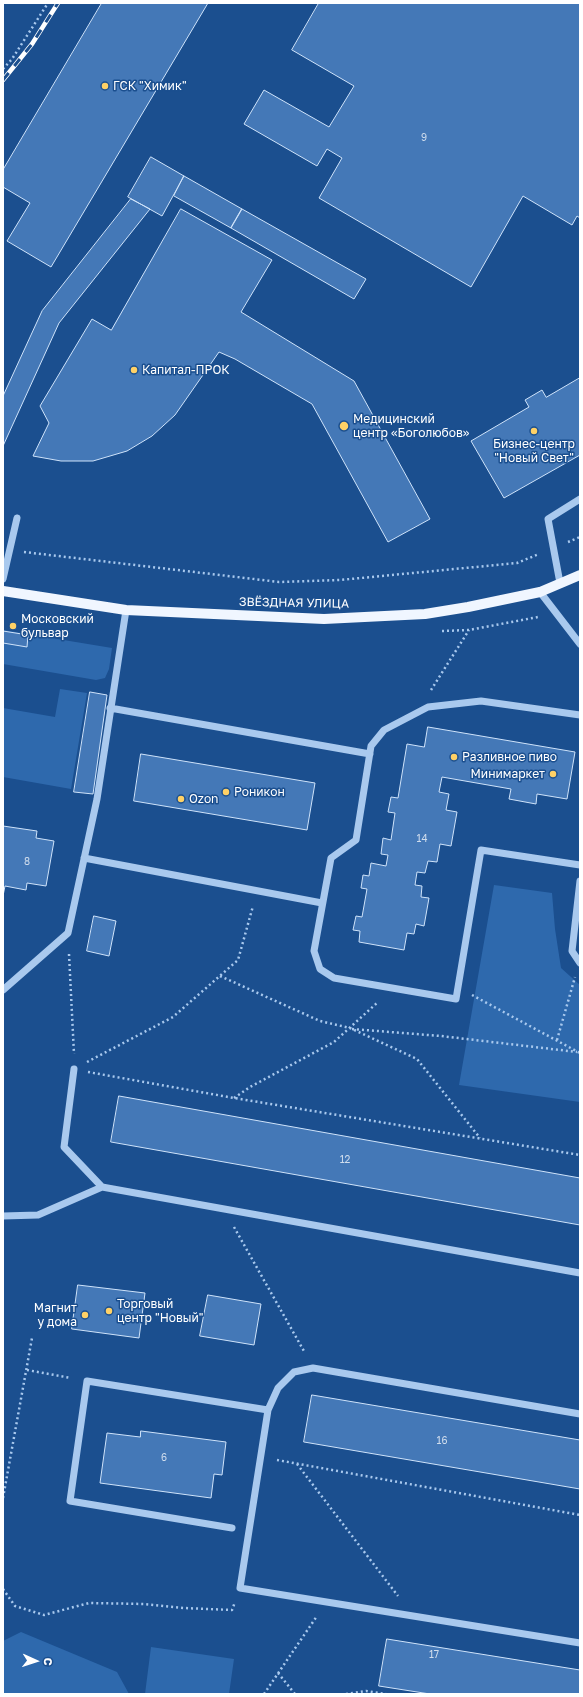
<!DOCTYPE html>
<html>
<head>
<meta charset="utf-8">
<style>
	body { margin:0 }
	#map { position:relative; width:583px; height:1697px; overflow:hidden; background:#1b4f8f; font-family:"Golos Text",sans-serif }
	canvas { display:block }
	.frame { position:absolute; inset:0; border:4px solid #fff; pointer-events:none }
	.north { position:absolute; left:16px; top:1641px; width:40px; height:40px; -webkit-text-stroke:3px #1b4f8f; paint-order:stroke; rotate:93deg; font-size:11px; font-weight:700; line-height:16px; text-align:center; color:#fff }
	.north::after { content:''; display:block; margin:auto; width:14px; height:18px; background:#fff; clip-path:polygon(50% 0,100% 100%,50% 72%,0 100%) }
</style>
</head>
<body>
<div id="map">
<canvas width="583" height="1697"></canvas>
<div class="frame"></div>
<div class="north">С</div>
</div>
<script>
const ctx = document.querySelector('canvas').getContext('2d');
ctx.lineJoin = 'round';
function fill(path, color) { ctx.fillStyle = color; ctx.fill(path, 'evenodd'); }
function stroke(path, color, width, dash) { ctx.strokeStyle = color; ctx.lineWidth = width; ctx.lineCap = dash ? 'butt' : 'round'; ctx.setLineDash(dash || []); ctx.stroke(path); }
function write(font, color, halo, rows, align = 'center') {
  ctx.font = font + ' "Golos Text",sans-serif'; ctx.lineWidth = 3; ctx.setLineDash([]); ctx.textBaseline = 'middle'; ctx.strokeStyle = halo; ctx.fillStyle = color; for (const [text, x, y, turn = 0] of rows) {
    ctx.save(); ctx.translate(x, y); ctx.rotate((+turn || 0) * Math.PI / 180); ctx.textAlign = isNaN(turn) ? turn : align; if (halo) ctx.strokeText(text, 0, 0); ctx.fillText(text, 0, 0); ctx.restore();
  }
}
fill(new Path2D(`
	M 3,630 L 112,648 L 109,669 L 105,678 L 96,680 L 3,664 Z
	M 60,689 L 87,693 L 71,789 L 3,777 L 3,708 L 55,717 Z
	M 494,885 L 552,893 L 555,929 L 561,968 L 580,985 L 580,1102 L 459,1085 Z
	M 21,1632 L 117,1672 L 129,1694 L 3,1694 L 3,1641 Z
	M 151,1647 L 234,1659 L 229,1694 L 145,1694 Z`), '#2e69ad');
const building = new Path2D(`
	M 102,3 L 208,3 L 51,267 L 7,241 L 30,203 L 3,187 L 3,170 Z
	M 319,3 L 580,3 L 580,218 L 577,216 L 572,225 L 523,196 L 471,287 L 319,198 L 342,158 L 327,149 L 317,166 L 244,124 L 264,90 L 329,127 L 354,86 L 292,50 Z
	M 151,157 L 184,176 L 162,216 L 128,197 Z
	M 184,176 L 242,209 L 231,228 L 174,196 Z
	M 131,199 L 150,209 L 59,323 L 3,446 L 3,396 L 42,311 Z
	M 181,209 L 272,260 L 241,312 L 354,381 L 430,519 L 388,542 L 312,404 L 235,359 L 219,352 L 175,415 L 152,436 L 127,451 L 93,461 L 61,461 L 33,456 L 49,423 L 40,406 L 92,319 L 111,330 Z
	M 242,209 L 366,279 L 354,299 L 231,228 Z
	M 580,378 L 580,455 L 504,498 L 471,441 L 529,407 L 525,400 L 542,390 L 546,397 Z
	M 3,631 L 28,635 L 27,647 L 3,643 Z
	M 90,692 L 107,695 L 93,794 L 74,792 Z
	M 428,727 L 575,752 L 567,799 L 537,794 L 536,804 L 509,799 L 511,789 L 442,777 L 439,792 L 449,794 L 446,810 L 457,812 L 451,846 L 440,844 L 437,862 L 428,861 L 425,873 L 417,872 L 415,885 L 422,886 L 421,897 L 429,898 L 424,926 L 416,924 L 414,934 L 407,933 L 404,950 L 359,942 L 360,931 L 353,930 L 356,916 L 362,917 L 367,889 L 361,888 L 363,875 L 369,876 L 371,863 L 386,866 L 388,855 L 381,854 L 383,838 L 391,840 L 395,813 L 388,812 L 391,797 L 398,798 L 407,744 L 424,747 Z
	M 141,754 L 315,783 L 307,830 L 134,801 Z
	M 3,826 L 37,831 L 36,838 L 54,841 L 46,886 L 27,883 L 26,890 L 5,886 L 3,896 Z
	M 94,916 L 116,921 L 109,956 L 87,951 Z
	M 119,1096 L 580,1178 L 580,1225 L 111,1142 Z
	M 78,1285 L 145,1293 L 139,1338 L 72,1329 Z
	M 208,1295 L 261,1304 L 254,1345 L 200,1336 Z
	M 312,1395 L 580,1440 L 580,1489 L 304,1442 Z
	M 141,1431 L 226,1442 L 222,1475 L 214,1474 L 211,1498 L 100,1483 L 107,1433 L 140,1437 Z
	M 387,1639 L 580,1670 L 580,1694 L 430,1694 L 379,1686 Z`);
fill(building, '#4478b7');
stroke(building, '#cfe3fa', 1);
stroke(new Path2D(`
	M 3,69 L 12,59 L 48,3
	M 568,542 L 580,537
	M 24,552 L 279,582 L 340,580 L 517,563 L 539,554
	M 442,631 L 469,630 L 538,617
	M 431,690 L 469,630
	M 69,954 L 74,1054
	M 220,976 L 320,1021 L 350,1028 L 417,1059 L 480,1138
	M 472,995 L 580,1053
	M 352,1029 L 441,1036 L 577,1052
	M 557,1040 L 575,977
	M 87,1062 L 173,1017 L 238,960 L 253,906
	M 88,1072 L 234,1098 L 580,1155
	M 234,1098 L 250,1087 L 334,1042 L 378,1002
	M 234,1227 L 305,1353
	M 27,1370 L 71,1378
	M 277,1460 L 580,1515
	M 297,1464 L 398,1596
	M 3,1498 L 32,1338
	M 3,1589 L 15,1606 L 44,1615 L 89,1603 L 144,1604 L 184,1608 L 232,1610 L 235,1602
	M 278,1673 L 295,1694
	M 264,1694 L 317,1616
	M 346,1694 L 366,1691 L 386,1694`), '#a9c9ee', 2.5, [2, 3]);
stroke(new Path2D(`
	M 3,579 L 17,518
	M 560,583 L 548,519 L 580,499
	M 540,592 L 580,644
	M 110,708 L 370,754
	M 580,715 L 481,701 L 428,707 L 384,730 L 371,746 L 356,840 L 331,858 L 314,951 L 320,969 L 334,978 L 456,999 L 481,850 L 580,865
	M 84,858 L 322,903
	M 580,881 L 572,951 L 580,963
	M 3,990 L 68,933 L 97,799 L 126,610
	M 74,1069 L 64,1147 L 102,1187
	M 3,1216 L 38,1215 L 102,1187 L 580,1273
	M 580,1414 L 313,1368 L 294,1372 L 278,1388 L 268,1410 L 240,1588 L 580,1643
	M 232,1528 L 70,1501 L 87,1381 L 268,1410`), '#a9c9ee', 7);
stroke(new Path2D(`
	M 3,591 L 126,610 L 324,619 L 425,614 L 468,607 L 540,592 L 580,575`), '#f0f6ff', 10);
const rail = new Path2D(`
	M 3,80 L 32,44 L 58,3`);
stroke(rail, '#fff', 4.5);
stroke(rail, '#1b4f8f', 3, [9]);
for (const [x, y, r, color] of [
	[105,86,4,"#ffd166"],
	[134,370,4,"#ffd166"],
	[344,426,5,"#ffd166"],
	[534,431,4,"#ffd166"],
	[13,626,4,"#ffd166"],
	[454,757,4,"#ffd166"],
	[553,774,4,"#ffd166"],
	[226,792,4,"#ffd166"],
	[181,799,4,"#ffd166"],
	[109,1311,4,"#ffd166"],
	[85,1315,4,"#ffd166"]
]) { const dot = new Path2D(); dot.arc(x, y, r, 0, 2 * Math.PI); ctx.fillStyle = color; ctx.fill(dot); stroke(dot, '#1b4f8f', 1.5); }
write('10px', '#d0dded', null, [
	["9",424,138],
	["14",422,839],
	["8",27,862],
	["12",345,1160],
	["16",442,1441],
	["6",164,1458],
	["17",434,1655]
]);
write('12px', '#fff', '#1b4f8f', [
	["ГСК \"Химик\"",113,86],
	["Капитал-ПРОК",142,370],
	["Медицинский",353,419],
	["центр «Боголюбов»",353,433],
	["Бизнес-центр",534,444,"center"],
	["\"Новый Свет\"",534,458,"center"],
	["Московский",21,619],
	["бульвар",21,633],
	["Разливное пиво",462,757],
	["Минимаркет",545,774,"right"],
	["Роникон",234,792],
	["Ozon",189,799],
	["Торговый",117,1304],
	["центр \"Новый\"",117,1318],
	["Магнит",77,1308,"right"],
	["у дома",77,1322,"right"]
], 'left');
write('12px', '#fff', '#1b4f8f', [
	["ЗВЁЗДНАЯ УЛИЦА",294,603,1]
]);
</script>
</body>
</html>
